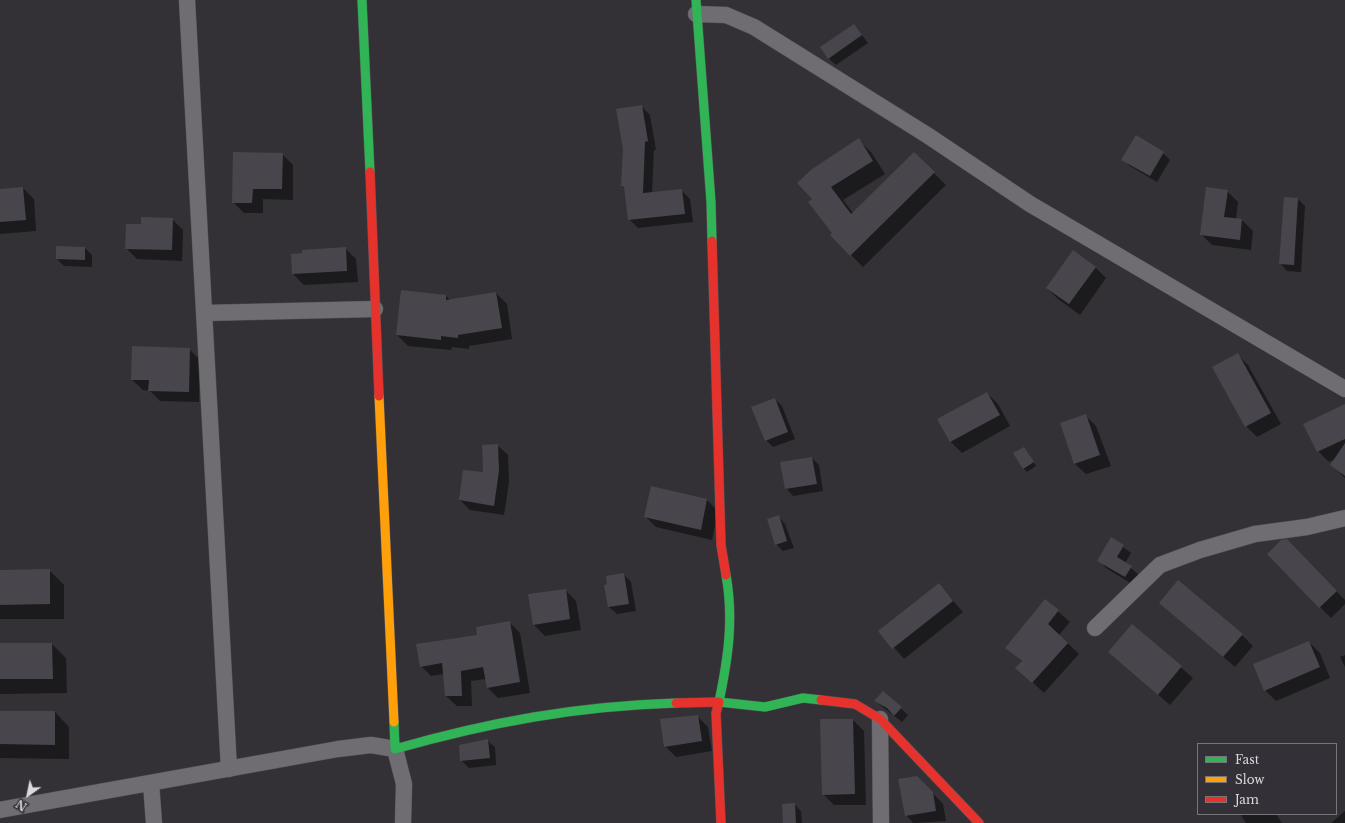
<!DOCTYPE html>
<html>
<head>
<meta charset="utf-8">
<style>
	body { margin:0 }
	#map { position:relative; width:1345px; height:823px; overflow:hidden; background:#343136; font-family:"Libre Baskerville",serif }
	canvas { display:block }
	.legend { position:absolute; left:1197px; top:743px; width:140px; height:72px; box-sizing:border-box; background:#343037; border:1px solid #77747a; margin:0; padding:5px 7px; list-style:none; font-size:12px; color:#dbd9de }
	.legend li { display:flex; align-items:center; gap:8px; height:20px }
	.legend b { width:20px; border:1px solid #77747a }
	.north { position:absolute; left:8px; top:775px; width:40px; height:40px; -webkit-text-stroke:3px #343037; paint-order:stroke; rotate:213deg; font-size:11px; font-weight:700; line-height:16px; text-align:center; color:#dbd9de }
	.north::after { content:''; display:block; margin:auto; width:14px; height:18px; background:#dbd9de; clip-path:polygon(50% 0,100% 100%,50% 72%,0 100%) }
</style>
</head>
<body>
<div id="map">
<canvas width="1345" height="823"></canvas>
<ul class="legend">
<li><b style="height:5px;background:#30b455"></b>Fast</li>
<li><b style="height:5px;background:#ff9f0a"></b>Slow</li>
<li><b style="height:5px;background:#e5322d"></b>Jam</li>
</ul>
<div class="north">N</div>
</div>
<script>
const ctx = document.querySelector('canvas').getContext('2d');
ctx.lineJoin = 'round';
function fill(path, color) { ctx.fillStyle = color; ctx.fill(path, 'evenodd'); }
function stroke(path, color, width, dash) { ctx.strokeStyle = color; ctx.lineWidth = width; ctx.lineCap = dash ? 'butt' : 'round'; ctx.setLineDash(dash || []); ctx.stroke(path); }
fill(new Path2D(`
	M 854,25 L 868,43 L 836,65 L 828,58 Z
	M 641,106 L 650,115 L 656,150 L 654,150 L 652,193 L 681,190 L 690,199 L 693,222 L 638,228 L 629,219 L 625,189 L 622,186 Z
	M 858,140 L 871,152 L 885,174 L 843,200 L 853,213 L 914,153 L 946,185 L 863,267 L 831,235 L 833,233 L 813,199 Z
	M 1163,153 L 1170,160 L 1157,182 L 1130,166 L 1123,159 Z
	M 282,154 L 293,165 L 293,200 L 263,199 L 263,213 L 244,213 L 233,202 Z
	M 23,188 L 34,199 L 36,231 L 0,234 L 0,190 Z
	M 1227,191 L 1238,202 L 1236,219 L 1242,220 L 1253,231 L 1251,250 L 1212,245 L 1201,234 Z
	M 1298,199 L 1305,206 L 1301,272 L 1287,271 L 1280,263 Z
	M 172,219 L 183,230 L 182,261 L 137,259 L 126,248 L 142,225 Z
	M 57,247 L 85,248 L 92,255 L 92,267 L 64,266 L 57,259 Z
	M 345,248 L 356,259 L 358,282 L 304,285 L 293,274 Z
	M 1095,267 L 1106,278 L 1080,315 L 1058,299 L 1047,288 Z
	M 496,293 L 507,304 L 512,339 L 469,346 L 469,349 L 452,347 L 451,350 L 408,346 L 397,335 L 446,296 L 450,300 Z
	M 189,349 L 200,360 L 199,402 L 160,401 L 150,391 L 143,390 L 132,380 Z
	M 1237,354 L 1248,365 L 1281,424 L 1257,437 L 1246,426 Z
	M 987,393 L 998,404 L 1010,426 L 962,453 L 951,442 L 938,420 Z
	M 775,399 L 782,406 L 795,439 L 773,447 L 766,440 Z
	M 1345,405 L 1345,478 L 1331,464 L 1335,459 L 1329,462 L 1318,451 Z
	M 1085,415 L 1096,426 L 1111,466 L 1086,474 L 1075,464 Z
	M 497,445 L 508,455 L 509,482 L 504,515 L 470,510 L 460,500 L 484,474 Z
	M 1024,448 L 1036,466 L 1027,472 L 1023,468 Z
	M 812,458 L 819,465 L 823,491 L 793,496 L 786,488 Z
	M 707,500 L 718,511 L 712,540 L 656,527 L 645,516 Z
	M 778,516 L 785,524 L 794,548 L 783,551 L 776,544 Z
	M 1112,539 L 1131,553 L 1125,563 L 1138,574 L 1132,584 L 1106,568 L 1099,560 Z
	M 1286,540 L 1345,600 L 1345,604 L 1331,618 L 1268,554 Z
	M 49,570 L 64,585 L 64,619 L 0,619 L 0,571 Z
	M 623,574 L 631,582 L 636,611 L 617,614 L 609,607 L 605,585 Z
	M 939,585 L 963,612 L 904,659 L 880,631 Z
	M 565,590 L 576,601 L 581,630 L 545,636 L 534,625 Z
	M 1045,600 L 1070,622 L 1059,635 L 1079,654 L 1044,693 L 1028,678 L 1022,662 L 1007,648 Z
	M 1160,602 L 1242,635 L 1253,646 L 1235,667 Z
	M 509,622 L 520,633 L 530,693 L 498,698 L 488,688 L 486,679 L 471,681 L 472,706 L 457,706 L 446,696 L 444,674 L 431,676 L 421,666 Z
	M 1132,625 L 1193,678 L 1170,705 L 1109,652 Z
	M 1309,642 L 1320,653 L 1330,678 L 1276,701 L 1265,690 Z
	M 0,644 L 52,644 L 66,658 L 67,693 L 0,694 Z
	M 1345,655 L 1345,667 L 1340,657 Z
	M 883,692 L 908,715 L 902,722 L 875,701 Z
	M 0,712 L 55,712 L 69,727 L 69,759 L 0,758 Z
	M 697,716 L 708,727 L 712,751 L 676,757 L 665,746 Z
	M 821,720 L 853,720 L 864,731 L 866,805 L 834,805 L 823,794 Z
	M 487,740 L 495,747 L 496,765 L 469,768 L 461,760 Z
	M 928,788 L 943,804 L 946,821 L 913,823 L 906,815 Z
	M 794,804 L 801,811 L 802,823 L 784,823 Z
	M 1345,811 L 1345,823 L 1331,823 Z
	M 1240,814 L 1276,814 L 1282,823 L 1246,823 Z`), '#0007');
fill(new Path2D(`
	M 854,24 L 862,35 L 828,59 L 820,47 Z
	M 642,105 L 648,141 L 645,142 L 643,193 L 682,189 L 685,214 L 628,220 L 624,187 L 621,186 L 623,149 L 616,109 Z
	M 1136,135 L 1164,152 L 1150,176 L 1121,160 Z
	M 859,138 L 873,161 L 831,187 L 851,214 L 914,152 L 935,172 L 850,256 L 830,235 L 832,233 L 808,202 L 812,199 L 797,183 L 812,169 Z
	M 233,152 L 283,153 L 282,189 L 253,189 L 252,203 L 232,203 Z
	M 23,187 L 26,220 L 0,222 L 0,189 Z
	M 1206,187 L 1228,190 L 1224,217 L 1242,219 L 1240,240 L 1200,235 Z
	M 1284,197 L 1298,198 L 1294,265 L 1279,264 Z
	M 141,217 L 173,218 L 172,250 L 125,249 L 126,224 L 141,224 Z
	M 56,246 L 85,247 L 85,260 L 56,259 Z
	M 346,247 L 347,271 L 292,274 L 291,254 L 302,253 L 302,250 Z
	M 1073,250 L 1096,267 L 1069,304 L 1046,288 Z
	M 401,290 L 446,295 L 446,300 L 496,292 L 502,328 L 458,335 L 458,338 L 441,336 L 441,340 L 396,335 Z
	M 132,346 L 190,348 L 189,392 L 148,391 L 149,380 L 131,380 Z
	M 1238,353 L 1271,413 L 1245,427 L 1212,367 Z
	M 987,392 L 1000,415 L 950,442 L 937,419 Z
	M 775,398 L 788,432 L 765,441 L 751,407 Z
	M 1345,404 L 1345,439 L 1317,452 L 1303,424 Z
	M 1086,414 L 1100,455 L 1074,464 L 1060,423 Z
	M 1345,443 L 1345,476 L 1330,465 Z
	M 498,444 L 499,471 L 494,506 L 459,500 L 463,470 L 483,472 L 482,445 Z
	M 1024,447 L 1034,462 L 1023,469 L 1013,453 Z
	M 812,457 L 817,484 L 785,489 L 780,462 Z
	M 651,486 L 707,499 L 701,530 L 644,517 Z
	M 779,515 L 787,541 L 775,545 L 767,519 Z
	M 1111,537 L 1124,545 L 1117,557 L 1132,566 L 1125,577 L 1097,561 Z
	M 1287,539 L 1337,591 L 1319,608 L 1267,554 L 1281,540 Z
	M 50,569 L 50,604 L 0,605 L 0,570 Z
	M 624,573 L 629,604 L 608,607 L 604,585 L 607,584 L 606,576 Z
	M 1178,580 L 1243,634 L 1223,657 L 1159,603 Z
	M 939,583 L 953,601 L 892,649 L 878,631 Z
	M 566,589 L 570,619 L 533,625 L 528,594 Z
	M 1045,599 L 1059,610 L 1048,624 L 1068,643 L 1032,683 L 1015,668 L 1022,661 L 1005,648 Z
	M 510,621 L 520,682 L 487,688 L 483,667 L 461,671 L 462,696 L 445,696 L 442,663 L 420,667 L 416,644 L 477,635 L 476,627 Z
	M 1132,624 L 1182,666 L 1158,695 L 1108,652 Z
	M 1309,641 L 1320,667 L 1264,691 L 1253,664 Z
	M 0,643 L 52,643 L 53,679 L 0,679 Z
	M 883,691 L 902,707 L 894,716 L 887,708 L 874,701 Z
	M 0,711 L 55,711 L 55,745 L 0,744 Z
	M 698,715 L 702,741 L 664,747 L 660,719 Z
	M 820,719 L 853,719 L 855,794 L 822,795 Z
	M 488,739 L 490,758 L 460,761 L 459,745 Z
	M 917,776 L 933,792 L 936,811 L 905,816 L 898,779 Z
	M 795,803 L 796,823 L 783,823 L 782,804 Z`), '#49454c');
const street = new Path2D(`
	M 187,0 L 229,769
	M 696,14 L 726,15 L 754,27 L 927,135 L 1030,204 L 1345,389
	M 204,313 L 375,309
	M 1095,628 L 1160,565 L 1200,550 L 1255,534 L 1307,527 L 1345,518
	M 880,719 L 881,823
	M 151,783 L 154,823
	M 0,810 L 338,749 L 371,745 L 395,749 L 404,784 L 403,823`);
const fast = new Path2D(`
	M 362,0 L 370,172
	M 696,0 L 711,202 L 712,241
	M 726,575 C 734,620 728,658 719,702 L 765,707 L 803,698 L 821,700
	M 394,722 L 395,749 C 490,722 577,706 676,703`);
const slow = new Path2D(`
	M 379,396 L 394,722`);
const jam = new Path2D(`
	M 370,172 L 379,396
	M 712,241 L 721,545 L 726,575
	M 821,700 L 855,704 L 880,719 L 979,823
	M 676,703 L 719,702 L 716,713 L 721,823`);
stroke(street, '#514f54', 17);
stroke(fast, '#514f54', 10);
stroke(slow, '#514f54', 10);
stroke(jam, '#514f54', 10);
stroke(street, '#706d72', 16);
stroke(fast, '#30b455', 9);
stroke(slow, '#ff9f0a', 9);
stroke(jam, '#e5322d', 9);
</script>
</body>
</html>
